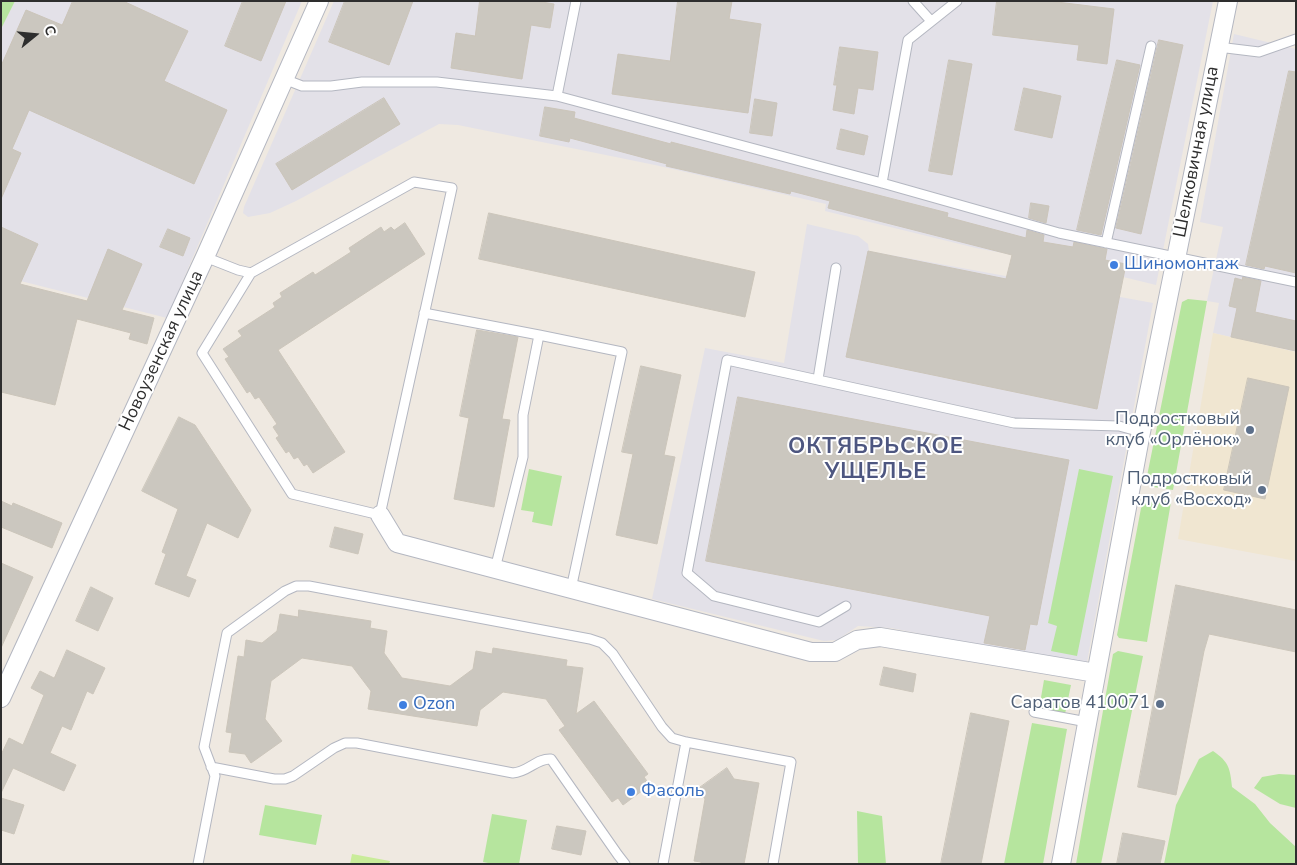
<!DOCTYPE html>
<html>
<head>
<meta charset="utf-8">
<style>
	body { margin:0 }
	#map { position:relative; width:1297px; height:865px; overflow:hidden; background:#efe9e1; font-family:"Nunito Sans",sans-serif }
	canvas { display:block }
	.frame { position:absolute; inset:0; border:2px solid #2e2e2e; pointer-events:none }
	.north { position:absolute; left:10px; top:10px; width:50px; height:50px; -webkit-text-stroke:4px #fff; paint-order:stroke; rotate:73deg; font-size:14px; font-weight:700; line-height:20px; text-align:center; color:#2e2e2e }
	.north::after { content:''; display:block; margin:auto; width:18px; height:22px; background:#2e2e2e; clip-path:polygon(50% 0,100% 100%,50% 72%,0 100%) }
</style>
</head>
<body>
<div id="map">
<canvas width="1297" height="865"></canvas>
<div class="frame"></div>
<div class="north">С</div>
</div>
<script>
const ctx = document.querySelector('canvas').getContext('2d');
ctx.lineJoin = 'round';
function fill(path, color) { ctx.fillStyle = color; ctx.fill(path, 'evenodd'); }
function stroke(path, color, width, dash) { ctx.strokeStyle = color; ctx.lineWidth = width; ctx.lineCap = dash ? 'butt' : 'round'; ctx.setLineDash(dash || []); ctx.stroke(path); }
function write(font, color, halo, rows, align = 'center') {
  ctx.font = font + ' "Nunito Sans",sans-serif'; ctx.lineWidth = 4; ctx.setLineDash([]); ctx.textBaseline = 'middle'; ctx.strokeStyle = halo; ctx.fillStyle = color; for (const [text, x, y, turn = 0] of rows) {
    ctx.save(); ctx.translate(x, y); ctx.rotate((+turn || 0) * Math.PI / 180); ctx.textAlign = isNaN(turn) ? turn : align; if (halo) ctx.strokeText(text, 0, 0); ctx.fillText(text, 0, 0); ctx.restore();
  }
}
fill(new Path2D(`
	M 15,1 L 302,1 L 167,318 L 1,276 L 1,29 Z
	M 334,1 L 1213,1 L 1156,285 L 1103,272 L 976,248 L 825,211 L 826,204 L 655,165 L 458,125 L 439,124 L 296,201 L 270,213 L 248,217 L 243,213 L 244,207 Z
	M 1234,34 L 1296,49 L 1296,352 L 1213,333 L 1219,303 L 1207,301 L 1223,227 L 1200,222 Z
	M 807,224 L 858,236 L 868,244 L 869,251 L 1153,303 L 1087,662 L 1077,664 L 891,628 L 858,626 L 837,640 L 824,641 L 652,599 L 705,348 L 784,363 Z`), '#e3e1e8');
fill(new Path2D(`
	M 1213,333 L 1296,352 L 1296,561 L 1178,539 Z`), '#f0e6d1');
fill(new Path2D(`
	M 1,1 L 15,1 L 1,29 Z
	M 1188,299 L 1207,301 L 1173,490 L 1154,487 L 1146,481 L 1182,302 Z
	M 529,469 L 562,476 L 552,526 L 532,522 L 534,512 L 521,510 Z
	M 1079,469 L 1113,476 L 1077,656 L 1051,651 L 1057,626 L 1048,623 Z
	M 1152,498 L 1171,502 L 1147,642 L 1119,638 L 1117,635 L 1142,503 Z
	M 1118,651 L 1143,656 L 1101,864 L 1076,864 L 1113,654 Z
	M 1044,680 L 1071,685 L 1065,714 L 1039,709 Z
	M 1032,723 L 1067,729 L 1043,864 L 1004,864 Z
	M 1213,751 C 1229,762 1230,768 1232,787 L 1255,804 L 1270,823 L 1296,847 L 1296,864 L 1164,864 L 1176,805 L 1199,759 Z
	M 1279,774 L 1296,775 L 1296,808 L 1280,804 L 1254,788 L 1262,777 Z
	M 265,805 L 322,815 L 316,845 L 259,835 Z
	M 857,811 L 882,816 L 886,864 L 858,864 Z
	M 492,814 L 527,820 L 519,864 L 493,864 L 483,862 Z`), '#b6e59e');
fill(new Path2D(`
	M 352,854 L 390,861 L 389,864 L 350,864 Z`), '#c9ec9a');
const building = new Path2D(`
	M 73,1 L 123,1 L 188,31 L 164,81 L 227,110 L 194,184 L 29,110 L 12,149 L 21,153 L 1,199 L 1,66 L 26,10 L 62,25 Z
	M 243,1 L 286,1 L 261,61 L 225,46 Z
	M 345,1 L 413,1 L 389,65 L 329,42 Z
	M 480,1 L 536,1 L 554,4 L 550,28 L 531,25 L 522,79 L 451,68 L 456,33 L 475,36 Z
	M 678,1 L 732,1 L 729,19 L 761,24 L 748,113 L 612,94 L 618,54 L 670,61 Z
	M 997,1 L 1049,1 L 1114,9 L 1107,64 L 1077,60 L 1079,45 L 993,35 Z
	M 1159,40 L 1183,45 L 1141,234 L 1116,228 Z
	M 840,47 L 878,52 L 873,90 L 858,88 L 854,114 L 833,110 L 837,85 L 834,85 Z
	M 949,60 L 972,64 L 952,175 L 929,171 Z
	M 1117,60 L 1140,65 L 1101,235 L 1077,230 Z
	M 1289,71 L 1296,72 L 1296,273 L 1265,266 L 1264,269 L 1246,265 Z
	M 1024,88 L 1061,96 L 1052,138 L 1015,130 Z
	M 384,98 L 400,124 L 292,190 L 276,164 Z
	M 755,99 L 777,103 L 772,136 L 750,133 Z
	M 545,107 L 575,112 L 574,118 L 671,144 L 671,142 L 948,213 L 947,217 L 1026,238 L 1027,230 L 1044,235 L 1043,242 L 1073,247 L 1074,242 L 1107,249 L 1105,260 L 1126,264 L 1097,409 L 846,357 L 868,251 L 1006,279 L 1012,255 L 828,208 L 830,201 L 791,191 L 790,194 L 666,166 L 667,164 L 570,138 L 569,142 L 540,136 Z
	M 841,129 L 868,136 L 864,155 L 837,149 Z
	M 1031,203 L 1049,206 L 1046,223 L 1029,218 Z
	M 489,213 L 755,272 L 745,317 L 479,259 Z
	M 405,223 L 425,254 L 278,350 L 345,452 L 313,473 L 307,464 L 304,466 L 298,457 L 294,459 L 289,451 L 286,453 L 276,438 L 279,436 L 273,427 L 277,424 L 259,397 L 255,399 L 250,391 L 247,393 L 225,359 L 229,357 L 223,349 L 242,336 L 238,331 L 275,307 L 273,303 L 282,297 L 280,293 L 313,272 L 315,275 L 337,261 L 351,252 L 349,248 L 381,227 L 384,232 L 391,227 L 394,230 Z
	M 1,227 L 38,244 L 20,284 L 87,301 L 108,249 L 142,264 L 122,310 L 154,318 L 147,344 L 129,339 L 131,333 L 77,319 L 55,405 L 1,392 Z
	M 168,229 L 190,238 L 183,256 L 160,247 Z
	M 1243,277 L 1261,281 L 1255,312 L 1296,321 L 1296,351 L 1231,337 L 1237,308 L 1229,306 L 1235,278 L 1242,280 Z
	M 477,330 L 518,337 L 502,419 L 510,420 L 494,507 L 454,499 L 469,418 L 460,416 Z
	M 641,366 L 681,375 L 664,455 L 675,457 L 657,544 L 616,535 L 633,454 L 622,452 Z
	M 1248,378 L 1289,387 L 1265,499 L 1224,490 Z
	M 738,397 L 1069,460 L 1037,625 L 1030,624 L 1025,650 L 984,643 L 990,616 L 706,561 Z
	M 179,417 L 195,425 L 251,510 L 238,538 L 207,523 L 186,576 L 196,580 L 189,597 L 155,584 L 166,554 L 162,552 L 178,509 L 142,491 Z
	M 1,501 L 12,506 L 13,503 L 62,523 L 52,548 L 1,527 Z
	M 335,527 L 363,534 L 358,554 L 330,547 Z
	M 1,563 L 33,577 L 1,648 Z
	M 1176,585 L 1296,610 L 1296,652 L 1209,634 L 1204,651 L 1176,795 L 1138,787 Z
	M 91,587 L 113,598 L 98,631 L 76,621 Z
	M 299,610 L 371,621 L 370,628 L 387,631 L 384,653 L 402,678 L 450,686 L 473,669 L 476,651 L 492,654 L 493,648 L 567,660 L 566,666 L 583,668 L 576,714 L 594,701 L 648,774 L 644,777 L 650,785 L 623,805 L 618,798 L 612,802 L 559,730 L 565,726 L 546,699 L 503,692 L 480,710 L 477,726 L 368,709 L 371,691 L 352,666 L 302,658 L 271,681 L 265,719 L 282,741 L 251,763 L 245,754 L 229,752 L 232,733 L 226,732 L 238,656 L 244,657 L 246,640 L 262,643 L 277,631 L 280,614 L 298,617 Z
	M 67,650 L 105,668 L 93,694 L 87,691 L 71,730 L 62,726 L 50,753 L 76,765 L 64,791 L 13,768 L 1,793 L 1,755 L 9,738 L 23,745 L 44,695 L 31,688 L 40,671 L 54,678 Z
	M 884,667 L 916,674 L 913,692 L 880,685 Z
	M 971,713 L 1009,721 L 981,864 L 941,864 Z
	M 727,768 L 734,779 L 759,783 L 744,864 L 701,864 L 701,862 L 694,861 L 705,799 L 698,789 Z
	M 1,798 L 24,805 L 14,834 L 1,830 Z
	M 557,826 L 586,831 L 581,855 L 552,849 Z
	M 1123,833 L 1165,841 L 1160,864 L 1117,864 Z`);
fill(building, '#cbc7bf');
stroke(building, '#cbc5ba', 1);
const service = new Path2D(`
	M 913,1 L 931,21
	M 1218,47 L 1259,52 L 1296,39
	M 284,79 L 302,86 L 331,86 L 362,82 L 437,82 L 557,96 L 882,183 L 1059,233 L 1296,282
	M 557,96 L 576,1
	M 882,183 L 908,40 L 957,1
	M 1106,243 L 1151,46
	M 205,257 L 238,270 L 251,273 L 414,182 L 452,188 L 380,515 L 292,494 L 202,353 L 251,273
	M 424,313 L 539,335 L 523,415 L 523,457 L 495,569
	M 539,335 L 622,352 L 571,589
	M 818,379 L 836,268
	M 846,606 L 819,622 L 714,596 L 687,573 L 727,360 L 1014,423 L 1119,426 L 1141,432
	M 1034,712 L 1087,722
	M 211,767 L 274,779 L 285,779 L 293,776 L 334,748 L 345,743 L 357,743 L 513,773 C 528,772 537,758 551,759 L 618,855 L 625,864
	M 198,864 L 215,776 L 204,747 L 227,633 L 285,591 L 296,586 L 309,586 L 590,639 L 602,643 L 613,654 L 662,727 L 672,738 L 686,742 L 791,762 L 773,864
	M 663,864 L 686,742`);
const minor = new Path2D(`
	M 380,515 L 397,543 L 811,652 L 835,652 L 857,640 L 880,637 L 1096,673
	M 1,698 L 205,257 L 319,1
	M 1061,864 L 1141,432 L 1228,1`);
stroke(service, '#b4b7c1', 11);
stroke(minor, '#b4b7c1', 20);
stroke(service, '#fff', 9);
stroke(minor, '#fff', 18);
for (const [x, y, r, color] of [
	[1114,265,5,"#3f7fe0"],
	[1250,430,5,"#5c6f8a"],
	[1262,490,5,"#5c6f8a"],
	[1160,704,5,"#5c6f8a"],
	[403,705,5,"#3f7fe0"],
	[631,792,5,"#3f7fe0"]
]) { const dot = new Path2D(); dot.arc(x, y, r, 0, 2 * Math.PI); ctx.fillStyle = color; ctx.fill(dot); stroke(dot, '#fff', 2); }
write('18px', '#2e2e2e', '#fff', [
	["Шелковичная улица",1197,152,-79],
	["Новоузенская улица",162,351,-65]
]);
write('18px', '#366cbe', '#fff', [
	["Шиномонтаж",1124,265],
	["Ozon",413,705],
	["Фасоль",641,792]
], 'left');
write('18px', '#4e5e75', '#fff', [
	["Подростковый",1240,420],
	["клуб «Орлёнок»",1240,441],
	["Подростковый",1252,480],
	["клуб «Восход»",1252,501],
	["Саратов 410071",1150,704]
], 'right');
ctx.letterSpacing = '1px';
write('bold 22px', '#4d5680', '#fff', [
	["ОКТЯБРЬСКОЕ",876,448],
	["УЩЕЛЬЕ",876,473]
]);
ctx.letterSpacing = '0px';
</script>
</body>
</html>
